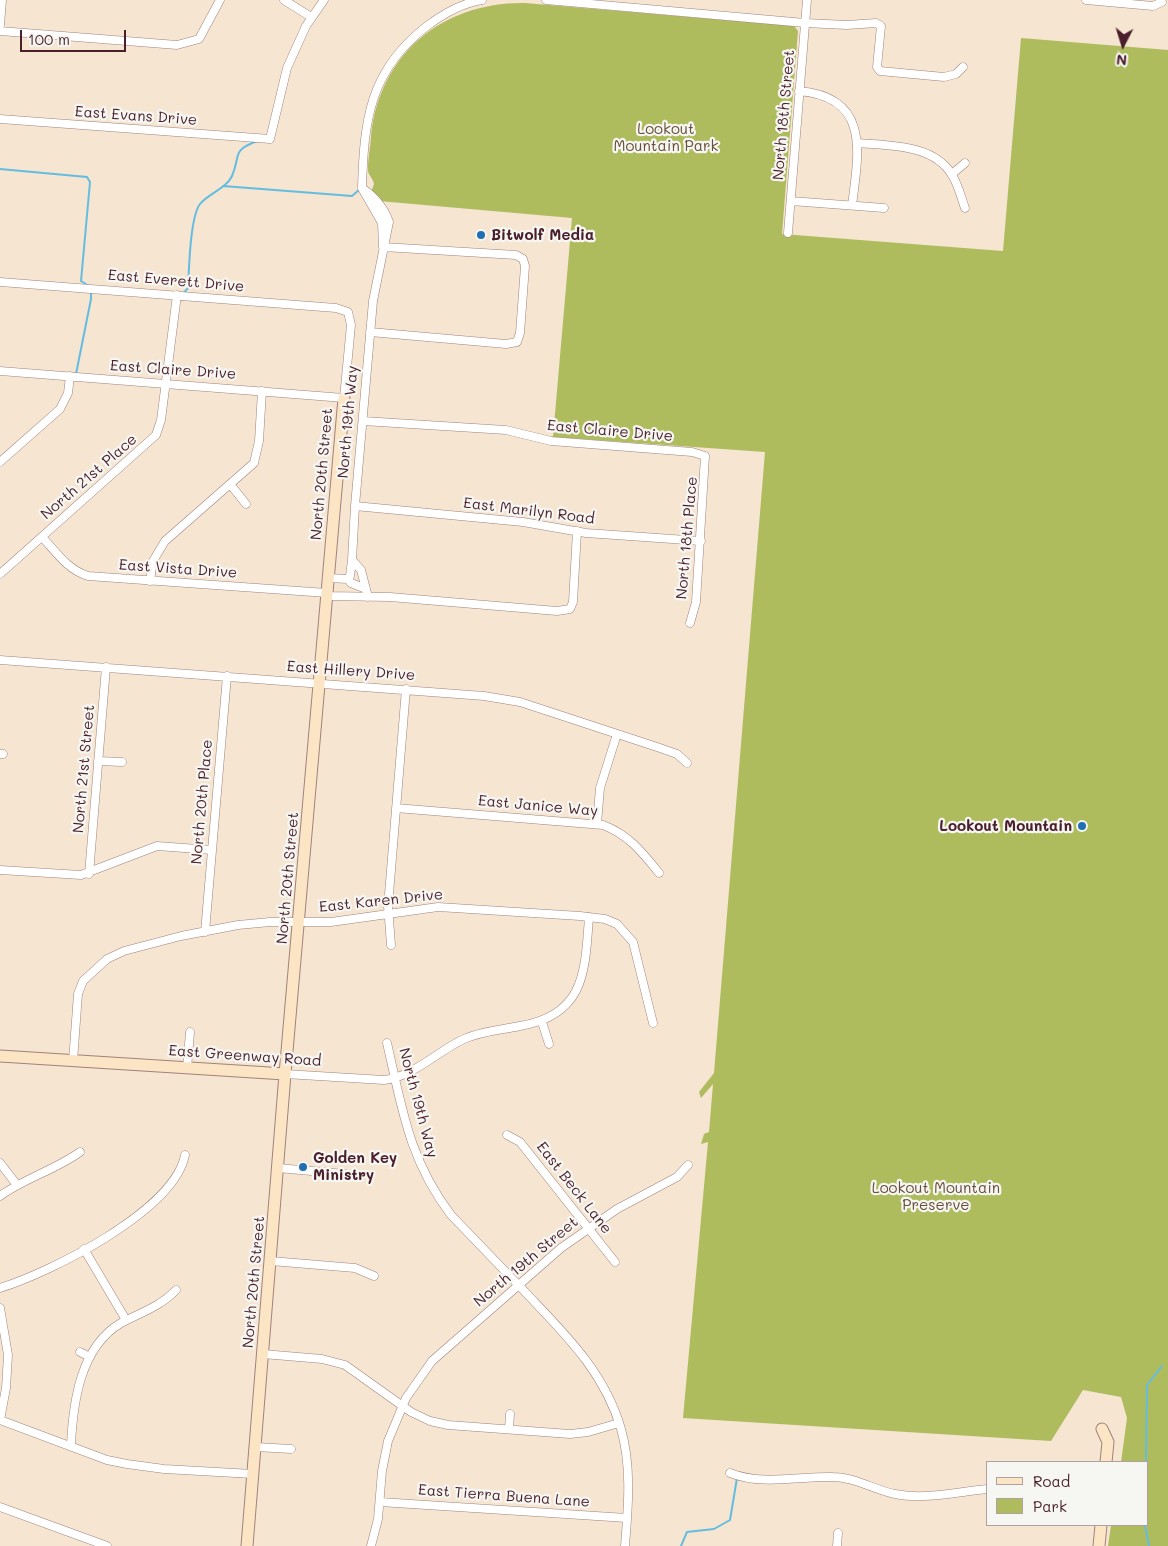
<!DOCTYPE html>
<html>
<head>
<meta charset="utf-8">
<style>
	body { margin:0 }
	#map { position:relative; width:1168px; height:1546px; overflow:hidden; background:#f5e5d1; font-family:Mali,sans-serif }
	canvas { display:block }
	.legend { position:absolute; left:986px; top:1461px; width:162px; height:65px; box-sizing:border-box; background:#f6f6f2; border:1px solid #b1a0a2; margin:0; padding:6px 9px; list-style:none; font-size:15px; color:#4a1f2b }
	.legend li { display:flex; align-items:center; gap:10px; height:25px }
	.legend b { width:25px; border:1px solid #b1a0a2 }
	.north { position:absolute; left:1098px; top:20px; width:50px; height:50px; -webkit-text-stroke:4px #f6f6f2; paint-order:stroke; rotate:185deg; font-size:14px; font-weight:700; line-height:20px; text-align:center; color:#4a1f2b }
	.north::after { content:''; display:block; margin:auto; width:18px; height:22px; background:#4a1f2b; clip-path:polygon(50% 0,100% 100%,50% 72%,0 100%) }
	.scale { position:absolute; left:20px; top:30px; width:106px; height:22px; box-sizing:border-box; border:2px solid #4a1f2b; border-top:0; padding-left:6px; font-size:15px; line-height:18px; white-space:nowrap; color:#4a1f2b; -webkit-text-stroke:4px #f6f6f2; paint-order:stroke }
</style>
</head>
<body>
<div id="map">
<canvas width="1168" height="1546"></canvas>
<ul class="legend">
<li><b style="height:6px;background:#fce5c4"></b>Road</li>
<li><b style="height:14px;background:#aebc5e"></b>Park</li>
</ul>
<div class="north">N</div>
<div class="scale">100 m</div>
</div>
<script>
const ctx = document.querySelector('canvas').getContext('2d');
ctx.lineJoin = 'round';
function fill(path, color) { ctx.fillStyle = color; ctx.fill(path, 'evenodd'); }
function stroke(path, color, width, dash) { ctx.strokeStyle = color; ctx.lineWidth = width; ctx.lineCap = dash ? 'butt' : 'round'; ctx.setLineDash(dash || []); ctx.stroke(path); }
function write(font, color, halo, rows, align = 'center') {
  ctx.font = font + ' Mali,sans-serif'; ctx.lineWidth = 4.5; ctx.setLineDash([]); ctx.textBaseline = 'middle'; ctx.strokeStyle = halo; ctx.fillStyle = color; for (const [text, x, y, turn = 0] of rows) {
    ctx.save(); ctx.translate(x, y); ctx.rotate((+turn || 0) * Math.PI / 180); ctx.textAlign = isNaN(turn) ? turn : align; if (halo) ctx.strokeText(text, 0, 0); ctx.fillText(text, 0, 0); ctx.restore();
  }
}
fill(new Path2D(`
	M 525,3 L 794,26 L 798,31 L 782,234 L 1003,251 L 1021,38 L 1168,50 L 1168,1546 L 1108,1546 L 1111,1525 L 1147,1525 L 1147,1462 L 1121,1462 L 1127,1418 L 1121,1397 L 1083,1390 L 1051,1441 L 683,1418 L 708,1142 L 701,1144 L 704,1134 L 709,1132 L 713,1084 L 701,1098 L 699,1092 L 714,1073 L 765,452 L 553,437 L 572,218 L 379,201 L 371,192 L 374,184 C 373,179 371,178 369,174 C 366,168 371,144 371,136 C 380,53 443,2 525,3 Z`), '#aebc5e');
stroke(new Path2D(`
	M 0,169 L 87,177 L 90,182 L 81,281 L 89,286
	M 223,186 L 352,196 L 360,189
	M 183,294 L 188,288 C 189,270 190,217 200,204 C 208,194 227,188 232,176 C 241,155 231,151 257,141
	M 76,374 L 91,299 L 91,290
	M 1146,1462 L 1147,1385 L 1162,1366
	M 1145,1525 L 1149,1546
	M 681,1546 L 687,1532 L 714,1529 L 730,1520 L 737,1478`), '#64bde1', 2);
const street = new Path2D(`
	M 284,0 L 311,17
	M 546,0 L 805,23 L 847,25 L 876,23 L 881,26 L 877,67 L 880,71 L 944,77 L 956,74 L 963,67
	M 1086,0 L 1153,6 L 1162,2
	M 0,25 L 2,0
	M 0,31 L 177,45 L 199,39 L 220,0
	M 799,91 C 870,97 859,152 852,205
	M 0,119 L 270,139 L 287,68 L 306,26 L 324,0
	M 858,143 C 889,146 934,144 952,175 C 958,184 961,197 965,208
	M 952,174 L 965,163
	M 362,188 C 375,197 384,207 389,222 L 373,301 L 355,506 L 352,560 L 361,570 L 368,597
	M 362,188 C 364,119 370,70 427,26 C 443,14 462,3 482,0
	M 363,190 L 382,223 L 383,246
	M 791,201 L 884,208
	M 788,233 L 807,0
	M 0,282 L 336,308 L 348,312 L 351,325 L 344,398 L 0,371
	M 370,332 L 506,344 L 517,342 L 520,333 L 525,266 L 523,259 L 516,255 L 383,247
	M 363,421 L 506,430 L 551,441 L 692,452 L 705,456 L 696,602 L 690,623
	M 0,462 L 60,409 L 68,393 L 70,376
	M 230,484 L 246,504
	M 355,506 L 523,522 L 586,533 L 701,541
	M 42,537 C 56,552 68,570 88,576 L 327,593
	M 0,574 L 156,435 L 161,420 L 177,295
	M 328,578 L 348,579 L 350,576 L 352,560
	M 348,579 L 351,583 L 366,589
	M 150,581 L 153,561 L 165,541 L 254,463 L 259,441 L 262,391
	M 326,596 L 390,597 L 557,611 L 570,609 L 573,602 L 577,531
	M 0,660 L 484,696 L 520,702 L 657,747 L 677,754 L 687,763
	M 0,754 L 3,754
	M 98,761 L 122,762
	M 396,808 L 603,825 C 629,835 642,852 659,873
	M 597,824 L 600,788 L 617,734
	M 0,870 L 81,875 L 157,846 L 212,850
	M 89,874 L 106,667
	M 205,932 L 227,676
	M 391,945 L 388,906 L 406,689
	M 542,1022 L 549,1044
	M 387,1043 C 402,1108 409,1160 451,1215 C 476,1241 502,1268 527,1294 C 566,1335 605,1373 621,1429 C 632,1467 628,1508 625,1546
	M 73,1061 L 78,994 L 83,981 L 107,959 L 124,951 L 181,936 L 238,925 L 270,922 L 331,922 L 438,907 L 580,916 L 605,919 L 617,924 L 633,942 L 653,1023
	M 187,1068 L 190,1032
	M 285,1074 L 384,1080 C 415,1076 436,1052 464,1039 C 482,1031 501,1030 520,1026 C 585,1015 585,972 589,917
	M 507,1135 L 520,1142 L 615,1262
	M 0,1163 L 17,1185
	M 278,1168 L 345,1174
	M 0,1196 C 25,1178 55,1170 80,1152
	M 84,1249 L 126,1320
	M 271,1261 L 355,1268 L 374,1276
	M 0,1288 C 51,1272 174,1211 185,1155
	M 0,1308 L 8,1355 L 6,1388 L 0,1420 L 107,1460 L 127,1464 L 164,1469 L 253,1474
	M 80,1352 L 90,1357
	M 263,1354 L 322,1359 L 345,1365 L 411,1412 L 430,1421 L 448,1425 L 570,1434 L 588,1432 L 619,1423
	M 509,1429 L 510,1414
	M 71,1445 C 73,1403 80,1347 121,1323 C 140,1313 161,1306 176,1290
	M 256,1447 L 291,1449
	M 730,1473 C 763,1486 799,1476 833,1477 C 855,1477 874,1490 895,1494 C 924,1500 958,1492 987,1489
	M 380,1502 L 627,1518
	M 0,1507 L 107,1546
	M 371,1546 L 378,1519 L 382,1471 L 388,1441 L 406,1398 L 432,1361 L 561,1248 L 617,1209 L 677,1177 L 688,1165
	M 837,1546 L 838,1533`);
const secondary = new Path2D(`
	M 0,1056 L 285,1074
	M 1102,1429 L 1108,1442 L 1106,1462
	M 247,1546 L 285,1074 L 344,398
	M 1099,1546 L 1101,1525`);
stroke(street, '#a0827e', 9);
stroke(secondary, '#a0827e', 13);
stroke(street, '#fff', 8);
stroke(secondary, '#fce5c4', 11);
for (const [x, y, r, color] of [
	[481,235,5,"#1f6fb2"],
	[1082,826,5,"#1f6fb2"],
	[303,1167,5,"#1f6fb2"]
]) { const dot = new Path2D(); dot.arc(x, y, r, 0, 2 * Math.PI); ctx.fillStyle = color; ctx.fill(dot); stroke(dot, '#f6f6f2', 2); }
write('15px', '#4a1f2b', '#f6f6f2', [
	["North 18th Street",784,115,-85],
	["East Evans Drive",136,116,4],
	["East Everett Drive",176,281,5],
	["East Claire Drive",173,370,4],
	["North 19th Way",348,422,-85],
	["East Claire Drive",610,431,5],
	["North 20th Street",322,474,-85],
	["North 21st Place",89,477,-41],
	["East Marilyn Road",529,511,7],
	["North 18th Place",687,538,-85],
	["East Vista Drive",178,569,4],
	["East Hillery Drive",351,671,4],
	["North 21st Street",84,769,-85],
	["North 20th Place",202,802,-85],
	["East Janice Way",538,806,5],
	["North 20th Street",288,878,-85],
	["East Karen Drive",381,901,-6],
	["East Greenway Road",245,1056,4],
	["North 19th Way",418,1103,75],
	["East Beck Lane",574,1188,52],
	["North 19th Street",526,1262,-40],
	["North 20th Street",254,1282,-85],
	["East Tierra Buena Lane",504,1496,4]
]);
write('15px', '#684e3a', '#f6f6f2', [
	["Lookout",666,129],
	["Mountain Park",666,146],
	["Lookout Mountain",936,1188],
	["Preserve",936,1205]
]);
write('bold 15px', '#4a1f2b', '#f6f6f2', [
	["Bitwolf Media",491,235],
	["Lookout Mountain",1072,826,"right"],
	["Golden Key",313,1158],
	["Ministry",313,1175]
], 'left');
</script>
</body>
</html>
